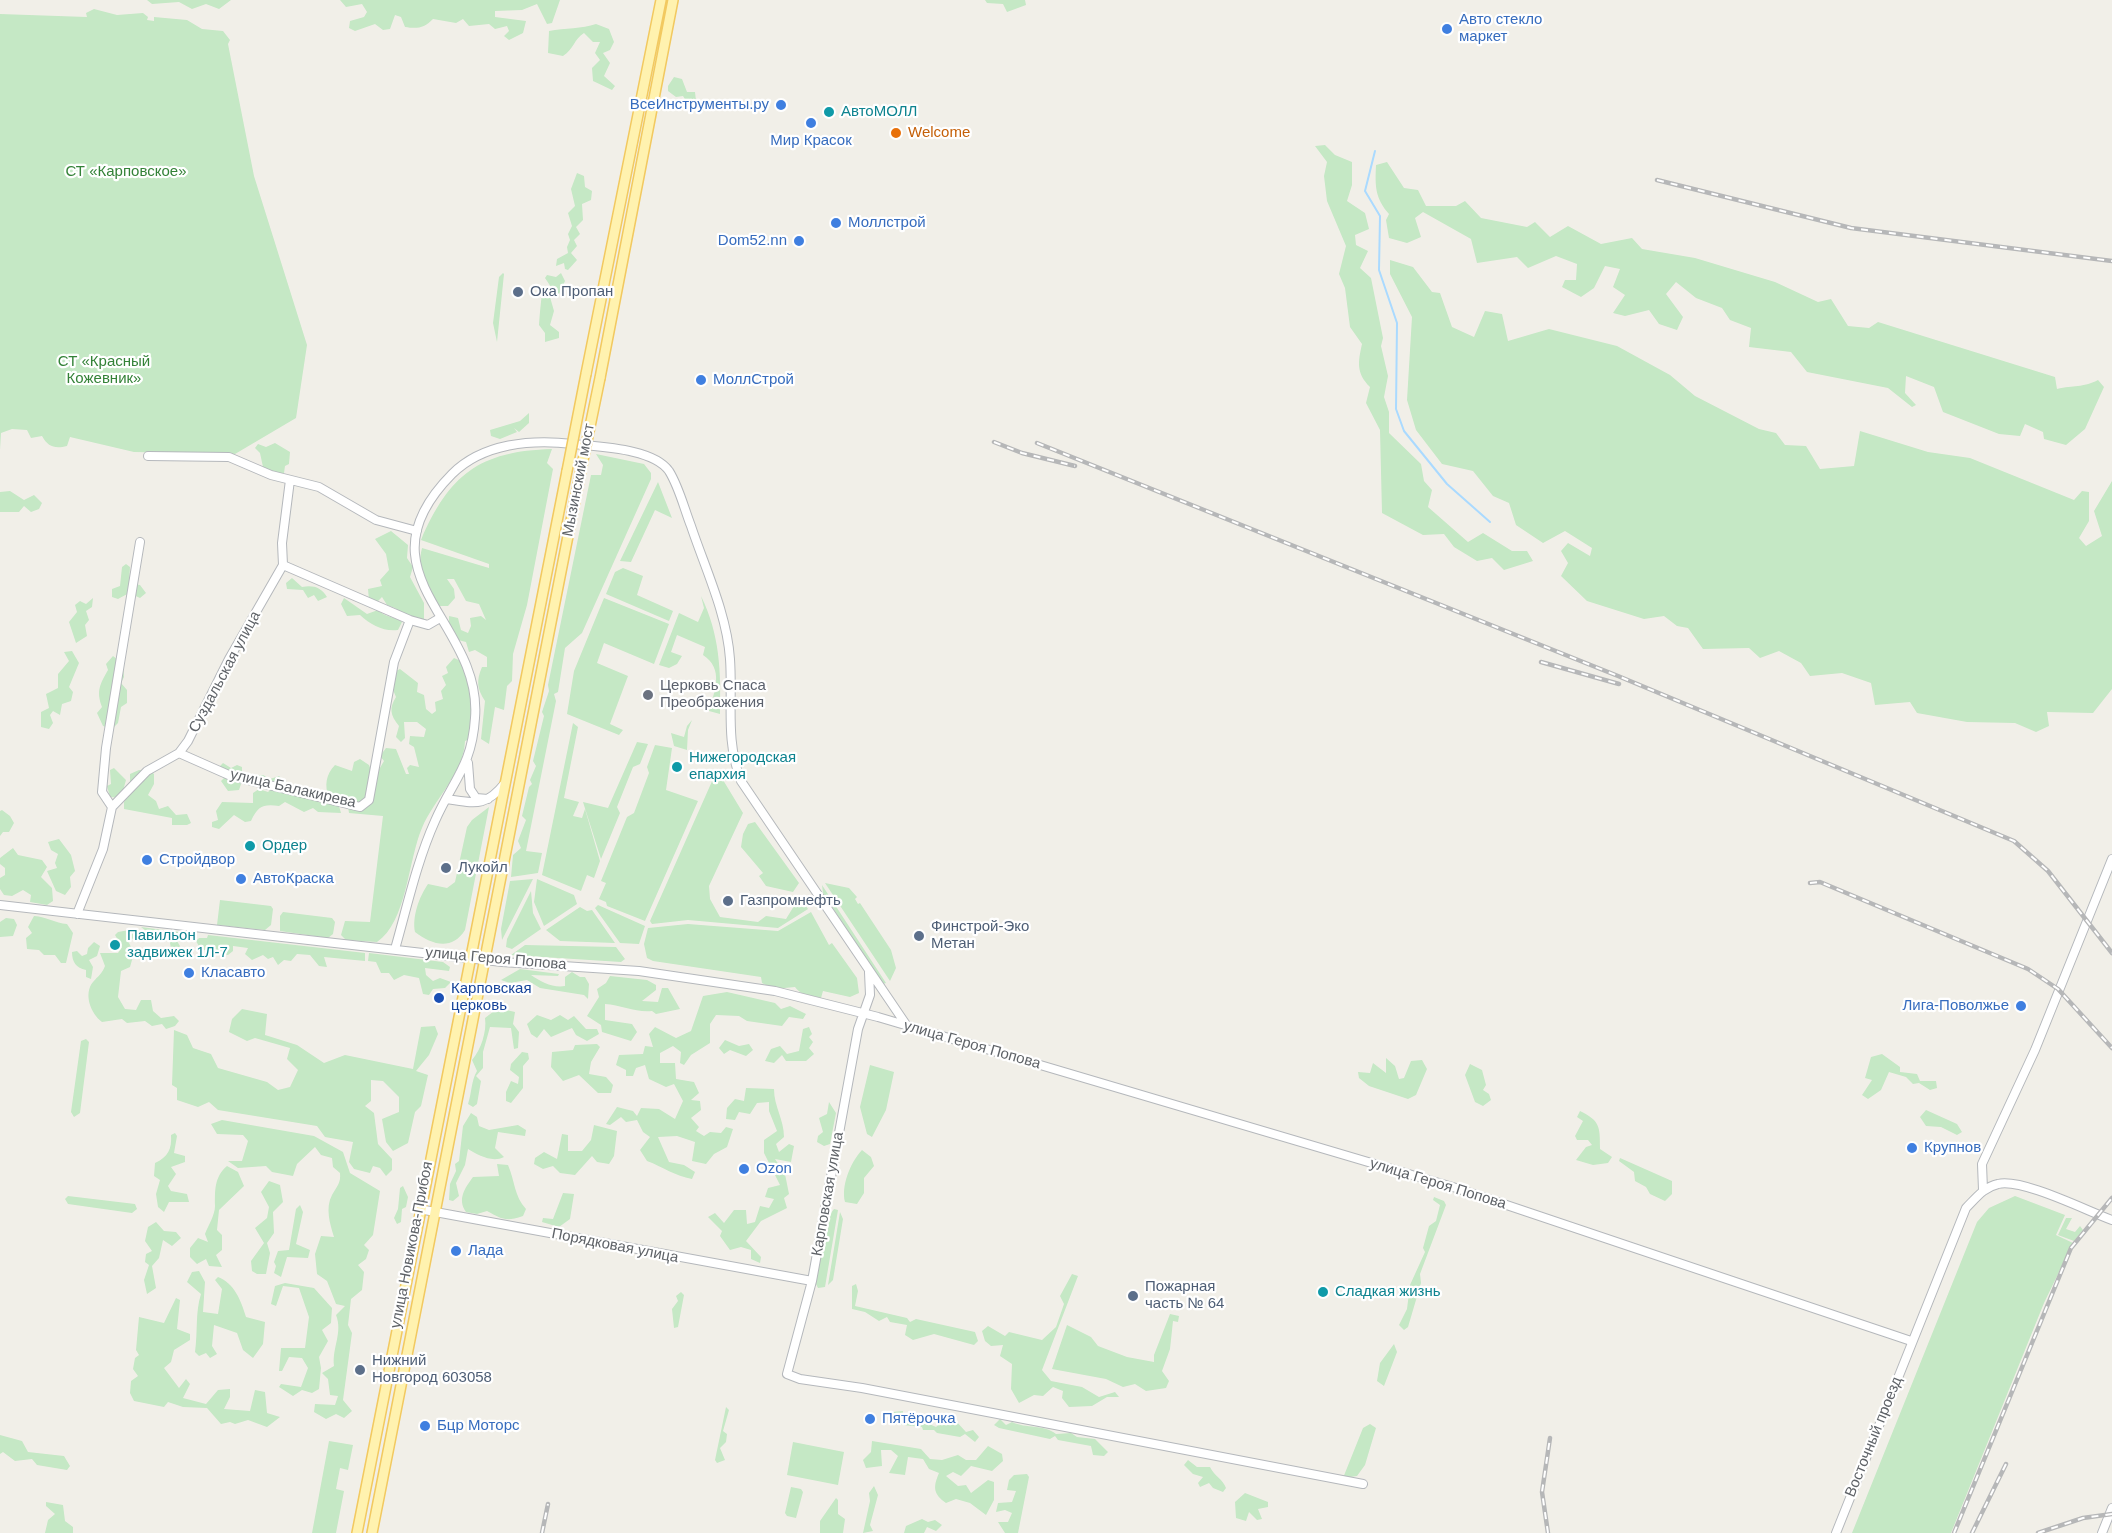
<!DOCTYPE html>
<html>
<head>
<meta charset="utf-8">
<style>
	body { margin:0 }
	canvas { display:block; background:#f1efe8 }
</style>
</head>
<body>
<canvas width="2112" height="1533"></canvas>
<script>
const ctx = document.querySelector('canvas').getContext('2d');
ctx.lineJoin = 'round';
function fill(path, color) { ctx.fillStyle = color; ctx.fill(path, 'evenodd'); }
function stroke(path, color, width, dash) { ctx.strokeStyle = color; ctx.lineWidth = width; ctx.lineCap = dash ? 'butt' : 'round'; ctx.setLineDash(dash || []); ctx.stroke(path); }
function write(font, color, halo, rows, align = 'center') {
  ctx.font = font + ' Arial,sans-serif'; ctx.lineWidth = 4.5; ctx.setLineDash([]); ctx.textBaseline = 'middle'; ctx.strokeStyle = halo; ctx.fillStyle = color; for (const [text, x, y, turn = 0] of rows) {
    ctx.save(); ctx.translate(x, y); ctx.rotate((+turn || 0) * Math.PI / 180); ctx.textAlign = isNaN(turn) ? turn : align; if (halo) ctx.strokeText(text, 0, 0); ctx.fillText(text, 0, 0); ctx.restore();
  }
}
fill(new Path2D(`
	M 147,0 L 231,0 L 219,9 L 206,4 L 192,9 L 179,2 L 152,4 Z
	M 340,0 L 560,0 L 552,23 L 547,24 L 537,4 L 522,10 L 495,11 L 495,17 L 526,21 L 523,33 L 509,40 L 504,36 L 509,31 L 507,26 L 495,29 L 489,24 L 469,26 L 463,19 L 456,23 L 433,19 C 424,28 418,29 405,27 L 401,17 L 395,15 L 390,29 L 383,30 L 375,24 L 355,31 L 349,28 L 350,21 L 364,17 L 367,12 L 362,4 L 346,7 Z
	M 985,0 L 1025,0 L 1026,5 L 1007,12 L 1003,4 L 987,3 Z
	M 94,9 L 117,15 L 143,13 L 148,17 L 147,20 L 154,21 L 154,17 L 187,20 L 202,29 L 223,31 L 230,40 L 228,44 L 254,176 L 307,345 L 296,418 L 235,454 L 134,452 L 70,437 L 67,446 C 55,449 48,447 42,436 L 31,438 L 27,430 L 12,429 L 1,433 L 0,450 L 0,14 L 87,17 L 86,13 Z
	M 596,24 L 609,29 L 614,42 L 610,50 L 603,53 L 610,63 L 604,76 L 615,86 L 612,90 L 593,81 L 592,68 L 600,60 L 595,53 L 600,42 L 593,42 L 584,33 C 574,39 574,49 563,56 L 548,53 L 549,31 C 565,28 582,29 596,24 Z
	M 674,77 L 682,79 L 687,92 L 695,92 L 696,101 L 686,101 L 683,96 L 676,97 L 668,91 L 668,86 Z
	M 1325,145 L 1335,155 L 1352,162 L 1352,185 L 1347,201 L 1365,213 L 1369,229 L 1355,235 L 1356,245 L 1368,251 L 1360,268 L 1371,278 L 1383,338 L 1381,346 L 1388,376 L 1384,397 L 1389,412 L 1389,433 L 1421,464 L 1424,481 L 1432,490 L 1428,507 L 1468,542 L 1483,533 L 1512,551 L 1527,551 L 1533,561 L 1504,570 L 1492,558 L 1477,561 L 1454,547 L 1444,534 L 1423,535 L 1382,513 L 1380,430 L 1366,403 L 1370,387 C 1356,373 1358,362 1362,344 L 1350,327 L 1345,288 L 1339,274 L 1346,246 L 1327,201 L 1324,176 L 1327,162 L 1315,146 Z
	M 1387,162 L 1404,188 L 1418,190 L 1426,206 L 1456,206 L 1465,201 L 1481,218 L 1527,227 L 1535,222 L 1550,237 L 1568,226 L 1601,244 L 1632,238 L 1642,249 L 1695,258 L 1775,282 L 1818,302 L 1831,299 L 1848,326 L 1869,328 L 1878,322 L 2055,377 L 2057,389 C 2074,385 2082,388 2098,380 L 2104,387 L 2085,429 L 2066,445 L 2044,439 L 2043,432 L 2025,424 L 2020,436 L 1999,434 L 1943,412 L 1934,387 L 1906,376 L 1905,393 L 1916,405 L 1912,407 L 1888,388 L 1807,372 L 1791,352 L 1749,347 L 1751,328 L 1730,320 L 1722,308 L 1696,298 L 1676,282 L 1666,294 L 1683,317 L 1677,330 L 1659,324 L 1649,310 L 1625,316 L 1613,313 L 1625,295 L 1613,287 L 1620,269 L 1605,266 L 1594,288 L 1581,297 L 1562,287 L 1565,280 L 1576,280 L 1577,264 L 1556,256 L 1528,268 L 1517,257 L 1477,263 L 1471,239 L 1423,212 L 1415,218 L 1421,237 L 1407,243 L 1389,238 L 1386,220 L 1389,214 C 1375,198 1375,186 1376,165 Z
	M 577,173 L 584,176 L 585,187 L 592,191 L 591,200 L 582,204 L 583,220 L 576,227 L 580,234 L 574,240 L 577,246 L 571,253 L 577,260 L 568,270 L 565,269 L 564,263 L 556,266 L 557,259 L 568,253 L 567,247 L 570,240 L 568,234 L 572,226 L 568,213 L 575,206 L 571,189 Z
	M 1390,260 L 1413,267 L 1432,292 L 1440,293 L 1452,327 L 1474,337 L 1485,311 L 1502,314 L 1508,341 L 1549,329 L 1617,346 L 1670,375 L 1695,396 L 1759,429 L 1776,433 L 1785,445 L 1806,446 L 1820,469 L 1854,466 L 1860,431 L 1928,452 L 1970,458 L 2074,500 L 2082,491 L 2089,492 L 2089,521 L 2079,538 L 2086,546 L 2102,536 L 2094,511 L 2112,481 L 2112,689 L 2093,713 L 2047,712 L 2049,726 L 2036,732 L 2015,723 L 1967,722 L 1917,713 L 1910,702 L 1875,705 L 1871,683 L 1842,673 L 1810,676 L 1801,663 L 1779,651 L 1760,658 L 1749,648 L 1703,649 L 1688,628 L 1677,626 L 1664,616 L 1644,619 L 1587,601 L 1561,576 L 1568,563 L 1561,551 L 1568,543 L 1590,556 L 1592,548 L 1565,531 L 1543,543 L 1516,525 L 1509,503 L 1493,496 L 1473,471 L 1442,464 L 1416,430 L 1407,400 L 1412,317 L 1390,274 Z
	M 503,273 L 504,274 L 497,342 L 493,323 L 499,277 Z
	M 561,273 L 565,281 L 559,294 L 550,297 L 554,311 L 550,325 L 559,332 L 559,338 L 545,342 L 545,333 L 539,325 C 540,311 541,300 543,287 L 551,287 L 545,278 L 547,275 L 556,277 Z
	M 529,413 L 529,423 L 519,432 L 514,428 L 517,432 L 500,439 L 491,436 L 490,430 L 520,421 Z
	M 275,443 L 290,452 L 289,464 L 285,466 L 284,473 L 271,473 L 263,467 L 260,453 L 255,448 L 258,444 L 266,447 Z
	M 552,449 L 547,463 L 553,469 L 527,605 L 513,654 L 512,681 L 507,686 L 504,710 L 495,707 L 489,744 L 481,739 L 485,701 C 477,689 476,681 482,667 L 487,667 L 487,657 L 475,650 L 469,652 L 466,642 L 458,640 L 449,623 L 449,616 L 458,618 L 461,630 L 468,633 L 471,626 L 470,618 L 481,616 L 486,620 L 479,604 L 466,601 L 454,579 L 447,579 L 454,589 L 455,598 L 448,606 L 439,606 C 427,587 416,571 422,548 L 489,568 L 489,564 L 421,540 C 449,475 479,451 552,449 Z
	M 596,454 L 644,464 L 651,473 L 651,479 L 582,633 L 565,648 L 558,692 L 554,694 L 556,701 L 526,851 L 542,853 L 538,873 L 511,877 L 513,855 L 521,848 L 518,841 L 526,820 L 522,816 L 529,787 L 532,784 L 530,780 L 536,766 L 533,761 L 544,716 L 542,712 L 549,691 L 548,685 L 591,475 L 601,475 L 603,465 Z
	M 658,482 L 672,518 L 655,510 L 631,562 L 620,561 Z
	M 10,491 L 24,500 L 34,495 L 42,503 L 39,509 L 31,512 L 24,506 L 19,512 L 0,512 L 0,492 Z
	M 391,531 L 408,545 L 407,558 L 413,567 L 410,577 L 424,603 L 424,619 L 414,624 L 395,608 L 387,605 L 382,597 L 375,604 L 369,600 L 368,589 L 382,586 L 380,580 L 389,570 L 386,554 L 375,539 Z
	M 126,564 L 130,567 L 129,583 L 140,585 L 146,593 L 140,598 L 129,593 L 118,599 L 112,597 L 112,589 L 120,586 L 122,567 Z
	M 623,568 L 643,576 L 637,595 L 673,611 L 669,621 L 606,594 L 615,572 Z
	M 292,578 L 302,587 C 313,585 321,587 327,597 L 318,601 L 314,595 L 308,598 L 303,590 L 287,589 L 286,583 Z
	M 701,596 C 720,635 721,671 720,714 L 709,711 C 715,690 724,669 703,655 L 705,647 L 677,635 L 671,652 L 682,656 L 677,664 L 669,668 L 659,665 L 679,613 L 698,622 L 704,608 Z
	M 93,598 L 92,607 L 86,611 L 89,620 L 85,625 L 87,636 L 76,643 L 69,622 L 77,612 L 75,605 L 80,601 L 86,604 Z
	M 344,598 L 367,614 L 378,610 C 386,618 394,616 402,622 L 398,630 C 384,632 371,625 360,615 L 347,616 L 341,604 Z
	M 604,598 L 669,624 L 654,664 L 604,643 L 597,663 L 628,676 L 610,724 L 623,730 L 619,735 L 567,714 L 574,671 Z
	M 72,651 L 79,663 L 69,687 L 73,692 L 71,701 L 62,704 L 60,715 L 53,711 L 50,715 L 53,723 L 49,729 L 41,727 L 41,712 L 49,708 L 46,694 L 58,688 L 58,674 L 69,661 L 64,652 Z
	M 113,656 L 123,664 L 124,677 L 121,683 L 127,690 L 127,703 L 121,707 L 118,723 L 112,729 L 103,726 L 97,713 L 102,707 C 96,691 100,684 108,670 L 106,664 Z
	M 454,658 L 461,661 C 471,682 473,715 470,739 L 465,741 C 464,773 434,799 422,828 C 408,860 407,922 377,942 L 346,940 L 341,935 L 345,921 L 370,922 L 383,816 L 349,813 L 347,801 L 329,797 C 324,786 326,774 335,765 L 352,771 L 354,762 L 360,759 L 369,765 L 372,773 L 377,773 L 384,761 L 380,756 L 386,748 L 396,749 L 406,774 L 409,774 L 407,768 L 410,765 L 419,767 L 414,747 L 409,744 L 410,736 L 424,737 L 426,729 L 417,722 L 404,722 L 405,738 L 401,742 L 396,737 L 399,726 C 390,715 389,708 396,697 L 391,685 L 394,672 L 400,669 L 418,683 L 417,692 L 424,695 L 426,709 L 432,714 L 436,711 L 435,702 L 443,699 L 441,691 L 446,685 L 442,676 L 448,673 L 446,667 Z
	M 692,720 L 688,730 L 687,750 L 674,746 L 671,733 L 684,737 L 687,726 Z
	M 573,723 L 578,727 L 564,798 L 579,802 L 573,816 L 582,818 L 585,809 L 600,861 L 594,878 L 587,875 L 581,891 L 542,875 Z
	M 637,742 L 648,744 L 640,764 L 633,767 L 617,807 L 620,813 L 601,859 L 583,802 L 608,808 Z
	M 655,745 L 672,748 L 666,790 L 698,801 L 645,921 L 607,906 L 606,902 L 599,899 L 606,883 L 601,881 L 627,817 L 634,813 L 649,773 L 647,767 Z
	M 223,763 L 231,768 L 237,765 L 242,767 L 242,772 L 233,777 L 241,784 L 239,790 L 228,791 L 221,781 L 224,778 L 218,768 Z
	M 114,768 L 126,780 L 121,798 L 110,797 L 107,786 L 111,784 L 110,770 Z
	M 139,770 L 151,771 L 154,774 L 154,784 L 148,795 L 156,801 L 159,809 L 168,806 L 176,815 L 187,814 L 191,823 L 187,825 L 172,825 L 172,818 L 124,809 L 124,802 L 134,788 L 130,783 L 130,774 Z
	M 717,770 L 743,813 L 709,886 L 710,899 L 720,917 L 758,922 L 766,916 L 786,919 L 794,906 L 802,901 L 808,909 L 778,928 L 688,920 L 652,924 L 650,921 Z
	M 255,775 L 263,775 L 270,779 L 279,776 L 286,784 L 317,790 L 321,795 L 318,802 L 339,806 L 341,813 L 318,812 L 313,808 L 304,812 L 285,802 L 279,806 C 263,804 258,806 251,821 L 245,822 L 234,815 L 219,829 L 212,827 L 212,822 L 218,820 L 216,811 L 222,802 L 253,803 L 253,793 L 259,789 L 268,792 L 273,787 L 267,780 L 256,781 Z
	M 489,807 L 465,930 C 452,951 432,945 415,932 C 412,917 419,897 428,884 L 447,888 L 455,882 L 467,827 L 472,820 Z
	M 2,810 L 10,816 L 14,823 L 9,832 L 3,832 L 0,836 L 0,811 Z
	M 755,822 L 799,883 L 793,892 L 766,886 L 759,876 L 763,873 L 741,847 L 743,834 L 748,824 Z
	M 59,839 L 71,855 L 75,871 L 70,877 L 71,887 L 65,895 L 56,891 L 47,871 L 57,868 L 55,863 L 58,854 L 51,850 L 48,842 Z
	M 13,848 L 18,855 L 42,860 L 47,867 L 41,877 L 52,888 L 53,901 L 47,905 L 30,902 L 31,895 L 23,890 L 12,896 L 4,895 L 0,889 L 0,878 L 5,875 L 5,868 L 0,864 L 0,858 Z
	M 533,879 L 502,940 L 501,929 L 510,881 Z
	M 537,879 L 574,895 L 577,904 L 544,926 L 534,902 Z
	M 825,883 L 849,888 L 857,897 L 855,899 L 858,904 L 860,903 L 891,950 L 896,968 L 890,981 Z
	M 822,885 L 886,983 L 883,984 L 823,893 Z
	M 531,891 L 533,913 L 541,929 L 512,949 L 506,947 L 507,939 Z
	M 220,900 L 271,906 L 273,909 L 271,925 L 265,930 L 217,925 Z
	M 598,905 L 645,926 L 639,944 L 620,943 L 595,908 Z
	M 580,907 L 587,911 L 592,910 L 615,943 L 560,941 L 546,930 Z
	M 283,912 L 332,918 L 335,922 L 333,934 L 328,938 L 280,931 L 280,916 Z
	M 811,912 L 829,945 L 832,943 L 857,978 L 859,993 L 850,997 L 823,991 L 821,998 C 809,994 804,998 795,987 L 774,989 L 762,983 L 761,977 L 653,961 L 647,958 L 644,944 L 648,928 L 688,924 L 778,931 Z
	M 34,916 C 47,917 55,923 67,924 L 73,933 L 66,963 L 61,963 L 55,955 L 44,955 L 39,950 L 27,949 L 26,938 L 32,933 L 28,927 Z
	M 6,918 L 14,919 L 17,925 L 13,936 L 0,937 L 0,922 Z
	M 141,927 L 186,933 L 185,940 L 177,941 L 180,946 L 177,950 L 171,948 L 169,938 L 154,937 Z
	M 135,929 L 138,932 L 129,943 L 134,953 L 130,967 L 121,971 L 118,997 L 125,1009 L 136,1010 L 141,1000 L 151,1000 L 153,1011 L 161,1018 L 174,1016 L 179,1021 L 175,1026 L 166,1029 L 162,1024 L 152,1026 L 145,1021 L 127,1023 L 122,1019 L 102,1022 C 91,1014 83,994 93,982 C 98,976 102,974 105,966 L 100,953 L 118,953 L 122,947 L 115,935 L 118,932 Z
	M 208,935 L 365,953 L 365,961 L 324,957 L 327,967 L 319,966 L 310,955 L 297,954 L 291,961 L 284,960 L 278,965 L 273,957 L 268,959 L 263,955 L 252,960 L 245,954 L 248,948 L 233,946 L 233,951 L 228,955 L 221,954 L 216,949 L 209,952 L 200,948 L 196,941 L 199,938 L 207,938 Z
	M 94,942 L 100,946 L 97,956 L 89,960 L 93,967 L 91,979 L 86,977 L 86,970 C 76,968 72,962 72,952 L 77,951 L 82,956 L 87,954 L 88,948 Z
	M 525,945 L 616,947 L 625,959 L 621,962 L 511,955 Z
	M 369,953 L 443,962 L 450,967 L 449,971 L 425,968 L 426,975 L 433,981 L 440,978 L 451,982 L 445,988 L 433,989 L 429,995 L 423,994 L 419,978 L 404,975 L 394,980 L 389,973 L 381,973 L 376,962 L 368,961 Z
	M 520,969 L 559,974 L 558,976 L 531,975 C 541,982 553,988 565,986 L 565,977 L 572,972 L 580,977 L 585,977 L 589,984 L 588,999 L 584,995 L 540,988 L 527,980 L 510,983 L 501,980 Z
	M 610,976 L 647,980 L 656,985 L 656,990 L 642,1001 L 658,1002 L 662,988 L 668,988 L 680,1009 L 656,1014 L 652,1011 C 637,1013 621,1005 605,1004 L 605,1020 L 632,1024 L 637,1032 L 631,1041 L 602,1032 L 601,1025 L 587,1016 L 599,997 L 597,989 L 606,983 Z
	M 727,992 L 775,1003 L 781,1009 L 790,1006 L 806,1014 L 803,1019 L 789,1017 L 782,1026 L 747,1021 L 739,1016 L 716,1015 L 710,1024 L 710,1043 L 691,1055 L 684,1065 L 680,1063 L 681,1052 L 673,1046 L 660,1053 L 660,1063 L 675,1063 L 676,1079 L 694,1082 L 699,1093 L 691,1100 L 700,1101 L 701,1110 L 691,1118 L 699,1127 L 696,1131 L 704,1136 L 710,1132 L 721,1133 L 726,1127 L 733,1129 L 727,1147 L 714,1154 L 706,1164 L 692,1161 L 695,1142 L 677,1136 L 658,1137 L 669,1162 L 684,1165 L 695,1172 L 692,1179 C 675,1176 663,1167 647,1161 L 640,1150 L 650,1137 L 643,1132 L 637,1120 L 626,1122 L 621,1117 L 610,1125 L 606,1124 L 617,1107 L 633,1111 L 637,1116 L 641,1108 L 659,1109 L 675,1119 L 683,1101 L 674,1084 L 666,1087 L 649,1079 L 645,1065 L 636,1068 L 633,1076 L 626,1076 L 626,1070 L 616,1065 L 619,1055 L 643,1054 L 645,1046 L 653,1047 L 649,1034 L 655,1027 L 676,1038 L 691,1031 L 703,996 Z
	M 498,1008 L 515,1012 L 513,1024 L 519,1032 L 518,1048 L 514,1049 L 511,1028 L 490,1027 L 483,1052 L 483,1068 L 476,1076 L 481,1081 L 477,1104 L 473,1107 L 468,1104 C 472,1092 471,1081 477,1071 L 472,1060 C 481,1050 487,1031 485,1018 Z
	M 242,1009 L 267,1014 L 265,1035 L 297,1045 L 324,1063 L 345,1055 L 413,1069 L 421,1027 L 435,1026 L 438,1034 L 429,1055 L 416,1071 L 428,1075 L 421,1106 L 415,1112 L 408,1143 L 393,1151 L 386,1142 L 382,1119 L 399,1112 L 399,1097 L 383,1081 L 371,1080 L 371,1101 L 365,1106 L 374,1113 L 378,1144 L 392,1159 L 392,1170 L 386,1176 L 380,1168 L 373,1166 L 370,1173 L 354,1169 L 349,1162 L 353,1142 L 325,1137 L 317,1126 L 218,1110 L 209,1102 L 198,1107 L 177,1100 L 177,1088 L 172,1085 L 174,1030 L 187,1035 L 193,1048 L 211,1054 L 218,1068 L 267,1082 L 278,1090 L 290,1087 L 298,1070 L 287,1059 L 290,1048 L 255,1038 L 247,1041 L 229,1032 L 232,1019 Z
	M 537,1015 L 551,1020 L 560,1015 L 568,1020 L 574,1016 L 586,1029 L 597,1029 L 599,1034 L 587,1041 L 576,1035 L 572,1028 L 551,1037 L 544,1029 L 537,1038 L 531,1034 L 527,1024 Z
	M 809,1027 L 812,1034 L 809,1037 L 813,1042 L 809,1048 L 814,1054 L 806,1061 L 786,1061 L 782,1055 L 774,1063 L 765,1061 L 771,1049 L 780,1046 L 787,1054 L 799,1051 L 803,1029 Z
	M 86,1039 L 89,1042 L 80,1113 L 74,1117 L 71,1112 L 81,1041 Z
	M 725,1040 L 739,1046 L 749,1044 L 753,1050 L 746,1056 L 730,1050 L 724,1054 L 719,1048 Z
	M 597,1044 L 600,1047 L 591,1062 L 589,1074 L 606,1077 L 613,1085 L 611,1093 L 598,1093 L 579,1075 L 563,1081 L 551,1067 L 552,1052 L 573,1050 L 575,1045 Z
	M 522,1052 L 528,1053 L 529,1059 L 523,1066 L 523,1088 L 511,1103 L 506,1101 L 506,1092 L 511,1081 L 518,1084 L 519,1077 L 510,1070 L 511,1064 Z
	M 1882,1054 L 1900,1067 L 1900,1072 L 1917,1074 L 1920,1081 L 1936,1081 L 1937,1088 L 1930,1090 L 1919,1083 L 1913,1084 L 1906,1077 L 1889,1072 L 1881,1090 L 1868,1099 L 1862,1095 L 1872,1080 L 1865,1078 L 1871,1057 Z
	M 1386,1058 L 1395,1066 L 1399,1079 L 1404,1078 L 1411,1061 L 1422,1060 L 1427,1069 L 1416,1095 L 1408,1099 L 1369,1086 L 1359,1078 L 1358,1072 L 1370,1073 L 1373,1063 L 1386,1073 Z
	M 1470,1064 L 1482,1070 L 1486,1085 L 1483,1090 L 1489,1094 L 1491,1100 L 1483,1106 L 1475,1102 L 1465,1075 Z
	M 870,1065 L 894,1072 L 886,1110 L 872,1137 L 867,1134 L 860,1107 Z
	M 746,1088 L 774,1089 C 774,1107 784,1119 784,1137 L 776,1144 L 779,1152 L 789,1144 L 794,1146 L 791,1162 L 775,1159 L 785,1174 L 789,1194 L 784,1198 L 787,1208 L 761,1221 L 746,1241 L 761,1257 L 760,1263 L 751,1259 L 751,1250 L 741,1247 L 730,1250 L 720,1236 L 722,1231 L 708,1217 L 715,1213 L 724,1223 L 734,1210 L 746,1210 L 747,1224 L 755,1222 L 760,1206 L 769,1208 L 774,1199 L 765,1197 L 768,1188 L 780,1185 L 764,1153 L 764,1140 L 777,1131 L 769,1111 L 769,1102 L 757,1103 L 750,1114 L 739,1112 L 735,1120 L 726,1119 L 727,1108 L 735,1099 L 744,1101 Z
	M 829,1102 L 836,1113 L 830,1144 L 824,1146 L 817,1142 L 818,1136 L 823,1132 L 819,1118 L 827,1114 Z
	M 1926,1110 L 1957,1124 L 1962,1132 L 1957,1135 L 1941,1127 L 1926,1126 L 1920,1117 Z
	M 1580,1111 C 1600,1121 1600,1126 1600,1149 L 1612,1157 L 1608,1163 L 1593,1165 L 1576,1160 L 1586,1147 L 1592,1145 L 1588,1140 L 1577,1140 L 1575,1136 L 1583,1121 L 1577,1117 Z
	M 471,1113 L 477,1117 L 479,1126 L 489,1130 L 518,1125 L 526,1130 L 525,1136 L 498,1132 L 495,1148 L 504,1157 C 492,1163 478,1155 468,1149 L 465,1165 L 456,1183 L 459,1196 L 453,1201 L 449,1200 L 450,1184 L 456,1171 L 455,1164 L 459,1161 L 463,1126 Z
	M 222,1120 L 314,1136 L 343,1152 L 350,1173 L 380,1191 L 373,1235 L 364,1245 L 369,1250 L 366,1259 L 358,1265 L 364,1272 L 362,1290 L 351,1299 L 348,1325 L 352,1333 L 343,1400 L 352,1411 L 344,1418 L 336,1414 L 326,1419 L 314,1412 L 315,1404 L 335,1405 L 338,1396 L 330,1395 L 328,1379 L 322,1373 L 334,1366 C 332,1347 343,1333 336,1315 L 345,1306 L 336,1304 L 327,1281 L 317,1274 L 315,1254 L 321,1236 L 334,1237 C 330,1224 325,1208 332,1195 C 337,1186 341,1183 340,1173 L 333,1167 L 332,1158 L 321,1155 L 315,1147 L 297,1164 L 293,1176 L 272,1172 L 266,1166 L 238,1168 L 228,1161 L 242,1161 L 248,1141 L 243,1135 L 217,1134 L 211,1124 Z
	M 594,1125 L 617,1131 L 614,1156 L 609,1164 L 597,1162 L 592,1156 L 575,1175 L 560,1173 L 553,1166 L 543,1169 L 534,1164 L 535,1158 L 544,1152 L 557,1159 L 562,1134 L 568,1135 L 568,1151 L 582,1151 L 591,1140 Z
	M 175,1133 L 177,1136 L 174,1153 L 185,1156 L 185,1162 L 171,1167 L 176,1174 L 168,1186 L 171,1191 L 187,1194 L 189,1202 L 169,1202 L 164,1212 L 158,1207 L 156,1194 L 160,1180 L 154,1176 L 155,1163 C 168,1157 172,1149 171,1135 Z
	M 862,1150 L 871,1157 L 874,1166 L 864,1178 L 864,1193 L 857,1204 L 845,1202 C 841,1186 850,1163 862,1150 Z
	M 1620,1158 L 1672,1181 L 1672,1194 L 1665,1201 L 1650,1194 L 1646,1187 L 1635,1181 L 1634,1172 L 1619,1161 Z
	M 497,1164 L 508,1165 C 515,1181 514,1196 526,1209 L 523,1216 C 505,1222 502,1219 487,1211 L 477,1214 L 466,1212 C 457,1199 465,1188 473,1177 L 499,1176 Z
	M 227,1166 L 238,1172 L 244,1186 L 219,1210 L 217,1230 L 222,1235 L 222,1250 L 216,1255 L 222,1267 L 209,1266 L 206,1259 L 197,1264 L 190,1257 L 190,1248 L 198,1238 L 208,1242 L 205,1234 C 208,1226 215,1215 215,1206 C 215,1191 214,1177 227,1166 Z
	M 269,1181 L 280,1185 L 283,1202 L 273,1212 L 274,1233 L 267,1243 L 270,1253 L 266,1274 L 257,1274 L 252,1271 L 251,1261 L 264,1243 L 255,1228 L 267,1218 L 269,1207 L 261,1192 Z
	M 403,1186 L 408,1197 L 406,1207 L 402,1209 L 401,1222 L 397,1224 L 394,1218 L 398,1209 L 400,1188 Z
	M 563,1193 L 574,1194 L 570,1219 L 559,1227 L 542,1222 L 543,1218 L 553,1219 Z
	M 68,1196 L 135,1204 L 137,1209 L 132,1213 L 68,1204 L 65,1199 Z
	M 2015,1196 L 2065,1215 L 2056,1235 L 2073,1243 L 2044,1303 L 1951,1533 L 1852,1533 L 1977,1222 L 1989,1208 Z
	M 1434,1197 L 1444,1201 L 1446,1205 L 1420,1274 L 1421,1283 L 1408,1327 L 1404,1330 L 1399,1325 L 1407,1309 L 1410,1285 L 1425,1252 L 1423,1248 L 1429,1226 L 1436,1221 L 1440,1205 L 1433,1200 Z
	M 300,1205 L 303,1212 L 296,1244 L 310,1250 L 308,1258 L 287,1257 L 281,1277 L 274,1273 L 276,1266 L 274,1262 L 278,1251 L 289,1250 L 296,1209 Z
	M 834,1209 L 838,1210 L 825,1287 L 818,1288 L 815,1282 L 828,1217 Z
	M 840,1212 L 843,1219 L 833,1280 L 828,1285 Z
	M 2066,1218 L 2072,1218 L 2066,1229 L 2075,1232 L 2080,1226 L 2083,1230 L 2074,1241 L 2058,1235 Z
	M 156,1222 L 164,1231 L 176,1232 L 181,1238 L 172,1246 L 163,1240 L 159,1258 L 152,1266 L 156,1288 L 147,1294 L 144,1280 L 149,1265 L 145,1262 L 146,1254 L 152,1251 L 145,1241 L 148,1227 Z
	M 199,1271 L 205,1282 L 203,1312 L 218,1314 L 222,1289 L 215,1280 L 218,1277 C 234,1283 241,1300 246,1317 L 265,1322 L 263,1344 L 253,1358 L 243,1350 L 237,1333 L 214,1325 L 212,1346 L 217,1354 L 210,1358 L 206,1353 L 199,1356 L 195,1352 C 198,1331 195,1313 201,1294 L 187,1282 L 192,1272 Z
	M 1072,1274 L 1078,1276 L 1042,1370 L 1051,1381 L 1082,1387 L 1099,1397 L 1115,1392 L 1119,1397 L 1107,1397 L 1092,1406 L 1069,1407 L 1062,1398 L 1063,1391 L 1053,1387 L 1043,1396 L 1034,1395 L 1019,1403 L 1011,1389 L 1012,1364 L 1000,1356 L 1003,1345 L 991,1346 L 985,1341 L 982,1331 L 988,1326 L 1005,1336 L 1009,1332 L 1042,1340 L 1056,1327 L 1064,1304 L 1060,1296 Z
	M 285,1283 L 314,1288 L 332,1308 L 331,1323 L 322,1330 L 328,1341 L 319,1357 L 321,1368 L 319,1389 L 312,1393 L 302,1390 L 293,1396 L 279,1387 L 281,1384 L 301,1387 L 308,1368 L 302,1358 L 289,1357 L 282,1371 L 279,1371 L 281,1348 L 305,1348 L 309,1317 L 299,1288 L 283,1286 L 276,1306 L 271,1304 L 275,1286 Z
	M 856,1284 L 858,1291 L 855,1306 L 907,1318 L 910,1322 L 916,1319 L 975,1332 L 978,1341 L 974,1345 L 934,1334 L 913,1340 L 905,1335 L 907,1325 L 890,1322 L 887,1317 L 879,1321 L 865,1312 L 852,1309 L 852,1286 Z
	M 681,1292 L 684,1295 L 678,1327 L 674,1328 L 672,1309 L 678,1301 L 676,1296 Z
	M 176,1298 L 180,1300 L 177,1329 L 190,1334 L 190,1340 L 174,1350 L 171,1362 L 164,1368 L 179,1388 L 186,1379 L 190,1384 L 183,1398 L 206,1404 L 218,1390 L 230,1389 L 230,1397 L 224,1409 L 250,1411 L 255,1390 L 265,1392 L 267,1413 L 280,1417 L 267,1427 L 248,1420 L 235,1424 L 230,1422 L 221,1424 L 207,1408 L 183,1407 L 168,1402 L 164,1407 L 134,1401 L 130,1393 L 131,1381 L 138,1376 L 133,1369 L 135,1358 L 139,1355 L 136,1350 L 139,1317 L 164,1323 Z
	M 1170,1314 L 1179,1316 L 1178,1322 L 1173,1321 L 1170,1349 L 1162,1371 L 1169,1381 L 1166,1388 L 1146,1391 L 1135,1384 L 1123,1387 L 1106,1379 L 1052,1369 L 1067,1325 L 1091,1337 L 1098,1346 L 1127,1357 L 1154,1362 L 1154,1355 Z
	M 1394,1344 L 1397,1352 L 1384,1386 L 1377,1381 L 1380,1363 Z
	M 726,1407 L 729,1410 L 723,1431 L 727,1434 L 726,1442 L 720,1448 L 725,1460 L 717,1463 L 715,1460 Z
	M 903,1411 L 902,1421 L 916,1420 L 921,1425 L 927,1423 L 936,1427 L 943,1421 L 947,1423 L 951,1419 L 955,1420 L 966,1432 L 973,1430 L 979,1437 L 975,1442 L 965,1434 L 960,1437 L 937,1433 L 934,1430 L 923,1430 L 922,1427 L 894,1424 L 889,1418 L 893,1412 Z
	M 1000,1419 L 1006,1425 L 1012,1422 C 1026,1429 1044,1424 1056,1434 L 1071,1433 L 1077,1437 L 1095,1439 L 1108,1452 L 1104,1456 L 1093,1455 L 1091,1446 L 1058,1440 L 1055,1436 L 1050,1439 L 999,1428 L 994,1425 Z
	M 1370,1424 L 1376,1428 L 1365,1465 L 1357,1476 L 1343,1478 L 1363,1428 Z
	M 0,1435 L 22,1441 L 28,1452 L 64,1456 L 70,1466 L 67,1470 L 37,1465 L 32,1459 L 15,1461 L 3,1452 L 0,1454 Z
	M 329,1441 L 353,1445 L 348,1470 L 340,1468 L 336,1489 L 344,1491 L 336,1533 L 312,1533 Z
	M 872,1441 L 921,1449 L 930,1459 L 942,1460 L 958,1455 L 966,1460 L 976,1460 L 988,1446 L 1002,1454 L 1003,1461 L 992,1471 L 971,1466 L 961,1476 L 953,1472 L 946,1476 L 958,1486 L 966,1485 L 971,1493 L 988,1480 L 994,1482 L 994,1500 L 986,1515 L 970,1503 L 956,1499 L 946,1503 C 933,1494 933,1487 939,1473 L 929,1469 L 923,1459 L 908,1457 L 905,1475 L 889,1473 L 898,1456 L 891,1450 L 881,1450 L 882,1466 L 866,1468 L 863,1460 L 871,1452 Z
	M 793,1442 L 844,1452 L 838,1485 L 787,1475 Z
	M 1188,1460 L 1197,1467 L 1210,1467 C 1214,1476 1223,1479 1226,1488 L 1223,1492 L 1213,1488 L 1209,1483 L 1200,1487 L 1198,1483 L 1203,1477 L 1193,1474 L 1184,1465 Z
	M 1027,1474 L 1029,1477 L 1018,1533 L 1005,1533 L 998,1522 L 1008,1522 L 1012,1513 L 1005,1510 L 996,1512 L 998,1503 L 1012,1502 L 1016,1491 L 1007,1490 L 1009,1480 L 1014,1475 Z
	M 874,1486 L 878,1495 L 870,1525 L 873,1531 L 863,1533 L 870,1501 L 869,1493 Z
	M 791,1487 L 801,1489 L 803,1492 L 796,1518 L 787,1516 L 785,1513 Z
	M 1245,1493 L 1268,1502 L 1268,1507 L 1258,1509 L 1262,1519 L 1257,1520 L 1249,1512 L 1246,1521 L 1236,1518 L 1235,1502 Z
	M 836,1498 L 838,1500 L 838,1514 L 845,1519 L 843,1533 L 820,1533 L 820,1521 Z
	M 46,1502 L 63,1505 L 65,1521 L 73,1527 L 73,1533 L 45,1533 L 48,1520 L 55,1514 L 46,1506 Z
	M 922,1519 L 928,1522 L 935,1520 L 942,1525 L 936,1531 L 927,1527 L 924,1533 L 904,1533 L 906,1526 Z`), '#c5e8c5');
stroke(new Path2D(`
	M 1375,151 L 1365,191 L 1380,216 L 1379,270 L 1397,323 L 1396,409 L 1404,431 L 1447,484 L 1490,522`), '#aadaff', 2);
const minor = new Path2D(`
	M 148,456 L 229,457 L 271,475 L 319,487 L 376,520 L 417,531
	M 283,565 L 410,620 L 428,625 L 440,618
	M 283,565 L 282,543 L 290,480
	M 179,753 L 231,776 L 360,807 L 369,800 L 394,662 L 410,620
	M 468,763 L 470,789 L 476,798 L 488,799
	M 446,799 C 475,803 485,808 505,783
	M 112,807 L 102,792 L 106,748 L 140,542
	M 0,905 L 502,962 L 639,971 L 775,991 L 878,1017 L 1456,1188 L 1911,1341
	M 77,914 L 103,849 L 112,807 L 147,771 L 179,753 L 188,741 L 229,659 L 283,565
	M 395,949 C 407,907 417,861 435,821 C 453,780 472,766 475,718 C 483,621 353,574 452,474 C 483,443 532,439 573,444 C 598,447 653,448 669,471 C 679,487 684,508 691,526 C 705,568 727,614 730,659 C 733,702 725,740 741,781 L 907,1026
	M 869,972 L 870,995 L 858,1029 L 812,1281 L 787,1374 L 800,1379 L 862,1388 L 1363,1484
	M 1983,1190 L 1982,1164 L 2035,1050 L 2112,859
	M 419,1209 L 812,1281
	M 1836,1533 L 1966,1208 C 1976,1198 1984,1187 1998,1184 C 2022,1178 2087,1211 2112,1220
	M 2102,1533 L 2112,1508`);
const major = new Path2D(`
	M 586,374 L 661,0
	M 600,378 L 673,0
	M 357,1533 L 567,471
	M 372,1533 L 580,475`);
stroke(minor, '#b5b8bc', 10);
stroke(major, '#f2c960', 12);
stroke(minor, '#fff', 8);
stroke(major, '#fff2af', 9);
const rail = new Path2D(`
	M 1657,180 L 1851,228 L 2112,261
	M 994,442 L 1022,453 L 1075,466
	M 1037,443 L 1618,676 L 2014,841 L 2048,871 L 2112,953
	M 1541,662 L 1619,684
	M 1810,883 L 1820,882 L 2028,969 L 2058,989 L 2112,1048
	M 542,1533 L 548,1504
	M 1548,1533 L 1542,1492 L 1550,1438
	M 1954,1533 L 2071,1248 L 2112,1198
	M 1972,1533 L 2006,1464
	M 2038,1533 L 2083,1518 L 2112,1514`);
stroke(rail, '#b6b7b8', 4.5);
stroke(rail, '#fff', 2, [7]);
const majorBridge = new Path2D(`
	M 567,471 L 586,374
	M 580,475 L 600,378`);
stroke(majorBridge, '#f2c960', 12, []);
stroke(majorBridge, '#fff2af', 9);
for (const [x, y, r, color] of [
	[1447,29,6,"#3f7fe0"],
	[781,105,6,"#3f7fe0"],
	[829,112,6,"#0f9aa8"],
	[811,123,6,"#3f7fe0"],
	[896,133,6,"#e8710a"],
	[836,223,6,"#3f7fe0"],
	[799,241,6,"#3f7fe0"],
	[518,292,6,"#5c6f8a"],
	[701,380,6,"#3f7fe0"],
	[648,695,6,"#6b7280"],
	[677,767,6,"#0f9aa8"],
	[250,846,6,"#0f9aa8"],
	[147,860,6,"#3f7fe0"],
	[446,868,6,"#5c6f8a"],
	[241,879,6,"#3f7fe0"],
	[728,901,6,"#5c6f8a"],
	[919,936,6,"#5c6f8a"],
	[115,945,6,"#0f9aa8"],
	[189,973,6,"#3f7fe0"],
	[439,998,6,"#1a4fb4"],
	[2021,1006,6,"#3f7fe0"],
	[1912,1148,6,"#3f7fe0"],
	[744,1169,6,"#3f7fe0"],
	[456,1251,6,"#3f7fe0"],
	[1323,1292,6,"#0f9aa8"],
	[1133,1296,6,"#5c6f8a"],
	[360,1370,6,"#5c6f8a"],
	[870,1419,6,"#3f7fe0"],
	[425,1426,6,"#3f7fe0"]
]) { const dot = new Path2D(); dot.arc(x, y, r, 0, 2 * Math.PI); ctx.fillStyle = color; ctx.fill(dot); stroke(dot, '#fff', 2); }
write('15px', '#366cbe', '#fff', [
	["Авто стекло",1459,20],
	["маркет",1459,37],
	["ВсеИнструменты.ру",769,105,"right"],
	["Мир Красок",811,141,"center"],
	["Моллcтрой",848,223],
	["Dom52.nn",787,241,"right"],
	["МоллСтрой",713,380],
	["Стройдвор",159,860],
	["АвтоКраска",253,879],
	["Класавто",201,973],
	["Лига-Поволжье",2009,1006,"right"],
	["Крупнов",1924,1148],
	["Ozon",756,1169],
	["Лада",468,1251],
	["Пятёрочка",882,1419],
	["Бцр Моторс",437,1426]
], 'left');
write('15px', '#0d838f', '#fff', [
	["АвтоМОЛЛ",841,112],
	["Нижегородская",689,758],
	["епархия",689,775],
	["Ордер",262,846],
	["Павильон",127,936],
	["задвижек 1Л-7",127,953],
	["Сладкая жизнь",1335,1292]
], 'left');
write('15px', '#c56008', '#fff', [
	["Welcome",908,133]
], 'left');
write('15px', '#348238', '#fff', [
	["СТ «Карповское»",126,172],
	["СТ «Красный",104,362],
	["Кожевник»",104,379]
]);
write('15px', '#4e5e75', '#fff', [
	["Ока Пропан",530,292],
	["Лукойл",458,868],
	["Газпромнефть",740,901],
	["Финстрой-Эко",931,927],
	["Метан",931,944],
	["Пожарная",1145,1287],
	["часть № 64",1145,1304],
	["Нижний",372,1361],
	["Новгород 603058",372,1378]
], 'left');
write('15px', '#5f6368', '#fff', [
	["Мызинский мост",579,480,-79],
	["Суздальская улица",225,672,-62],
	["улица Балакирева",293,789,13],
	["улица Героя Попова",496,959,5],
	["улица Героя Попова",972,1045,16],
	["улица Героя Попова",1438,1184,17],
	["Карповская улица",828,1194,-80],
	["улица Новикова-Прибоя",412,1245,-79],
	["Порядковая улица",615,1246,11],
	["Восточный проезд",1874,1437,-68]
]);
write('15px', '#5b616d', '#fff', [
	["Церковь Спаса",660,686],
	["Преображения",660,703]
], 'left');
write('15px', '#164399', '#fff', [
	["Карповская",451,989],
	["церковь",451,1006]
], 'left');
</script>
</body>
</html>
